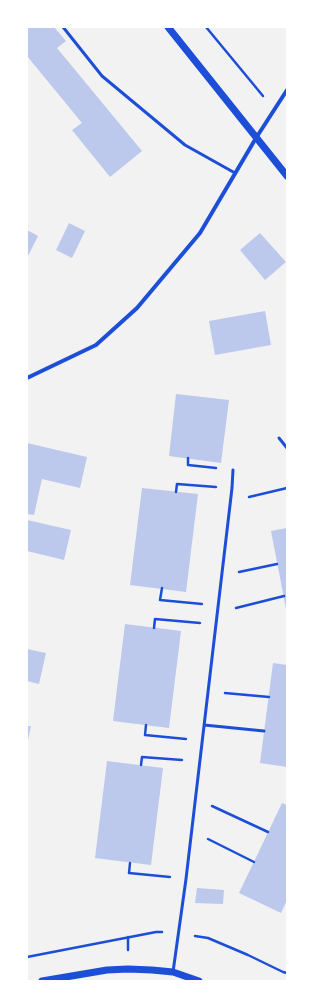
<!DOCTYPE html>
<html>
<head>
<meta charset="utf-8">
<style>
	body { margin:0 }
	#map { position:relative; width:314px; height:1008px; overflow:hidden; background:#f2f2f2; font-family:Rubik,sans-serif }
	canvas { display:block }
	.frame { position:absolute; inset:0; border:28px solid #fff; pointer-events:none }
</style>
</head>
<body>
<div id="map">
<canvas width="314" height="1008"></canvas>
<div class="frame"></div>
</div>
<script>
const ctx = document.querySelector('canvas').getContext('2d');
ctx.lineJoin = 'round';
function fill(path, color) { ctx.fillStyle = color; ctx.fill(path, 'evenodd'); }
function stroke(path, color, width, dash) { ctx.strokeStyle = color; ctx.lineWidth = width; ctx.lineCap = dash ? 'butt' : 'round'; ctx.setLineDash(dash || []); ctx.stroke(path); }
fill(new Path2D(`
	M 27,27 L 54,27 L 66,41 L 57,48 L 142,151 L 110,177 L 72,130 L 82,123 L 27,56 Z
	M 69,223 L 85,231 L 72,258 L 56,250 Z
	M 27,230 L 38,236 L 27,258 Z
	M 260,233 L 286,262 L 265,280 L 240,250 Z
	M 265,311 L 271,345 L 215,355 L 209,321 Z
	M 176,394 L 229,400 L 221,463 L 169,456 Z
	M 27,443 L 87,457 L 80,488 L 42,479 L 34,515 L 27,514 Z
	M 142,488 L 198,494 L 186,592 L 130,585 Z
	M 27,520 L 71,530 L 64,560 L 27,551 Z
	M 287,528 L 287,609 L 286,609 L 271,531 Z
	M 125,624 L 181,631 L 169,728 L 113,721 Z
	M 27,649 L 46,653 L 39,684 L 27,681 Z
	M 273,663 L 287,665 L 287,767 L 260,763 Z
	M 27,726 L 31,726 L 28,740 L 27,739 Z
	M 107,761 L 163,768 L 151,865 L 95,858 Z
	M 282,803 L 287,805 L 287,900 L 281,913 L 239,893 Z
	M 197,888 L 224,890 L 223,904 L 195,903 Z`), '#bdc9ec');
stroke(new Path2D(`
	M 206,27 L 263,96
	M 188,458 L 188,465 L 216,468
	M 176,492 L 177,484 L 216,487
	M 249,497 L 287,488
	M 239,572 L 277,564
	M 162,588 L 160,600 L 202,604
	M 236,608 L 284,596
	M 154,628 L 155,619 L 200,623
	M 225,693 L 269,697
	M 146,725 L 145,735 L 186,739
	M 141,765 L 142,757 L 182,760
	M 212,806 L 268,832
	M 208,839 L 254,862
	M 130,863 L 129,873 L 170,877
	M 195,936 L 208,938 L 248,955 L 283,972 L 287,973
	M 128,950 L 128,937
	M 27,957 L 156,932 L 162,932`), '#1d4ed8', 2.5);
stroke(new Path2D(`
	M 63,27 L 102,76 L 185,145 L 235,173
	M 279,438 L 287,448
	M 204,725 L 264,731
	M 173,972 L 186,879 L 232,488 L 233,470`), '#1d4ed8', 3);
stroke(new Path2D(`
	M 27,378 L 96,345 L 137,308 L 200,233 L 256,138 L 287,90`), '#1d4ed8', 4);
stroke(new Path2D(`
	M 168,27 L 287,176
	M 42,981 L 107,970 L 128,969 L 152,970 L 173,972 L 199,981`), '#1d4ed8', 7);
</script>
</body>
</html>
